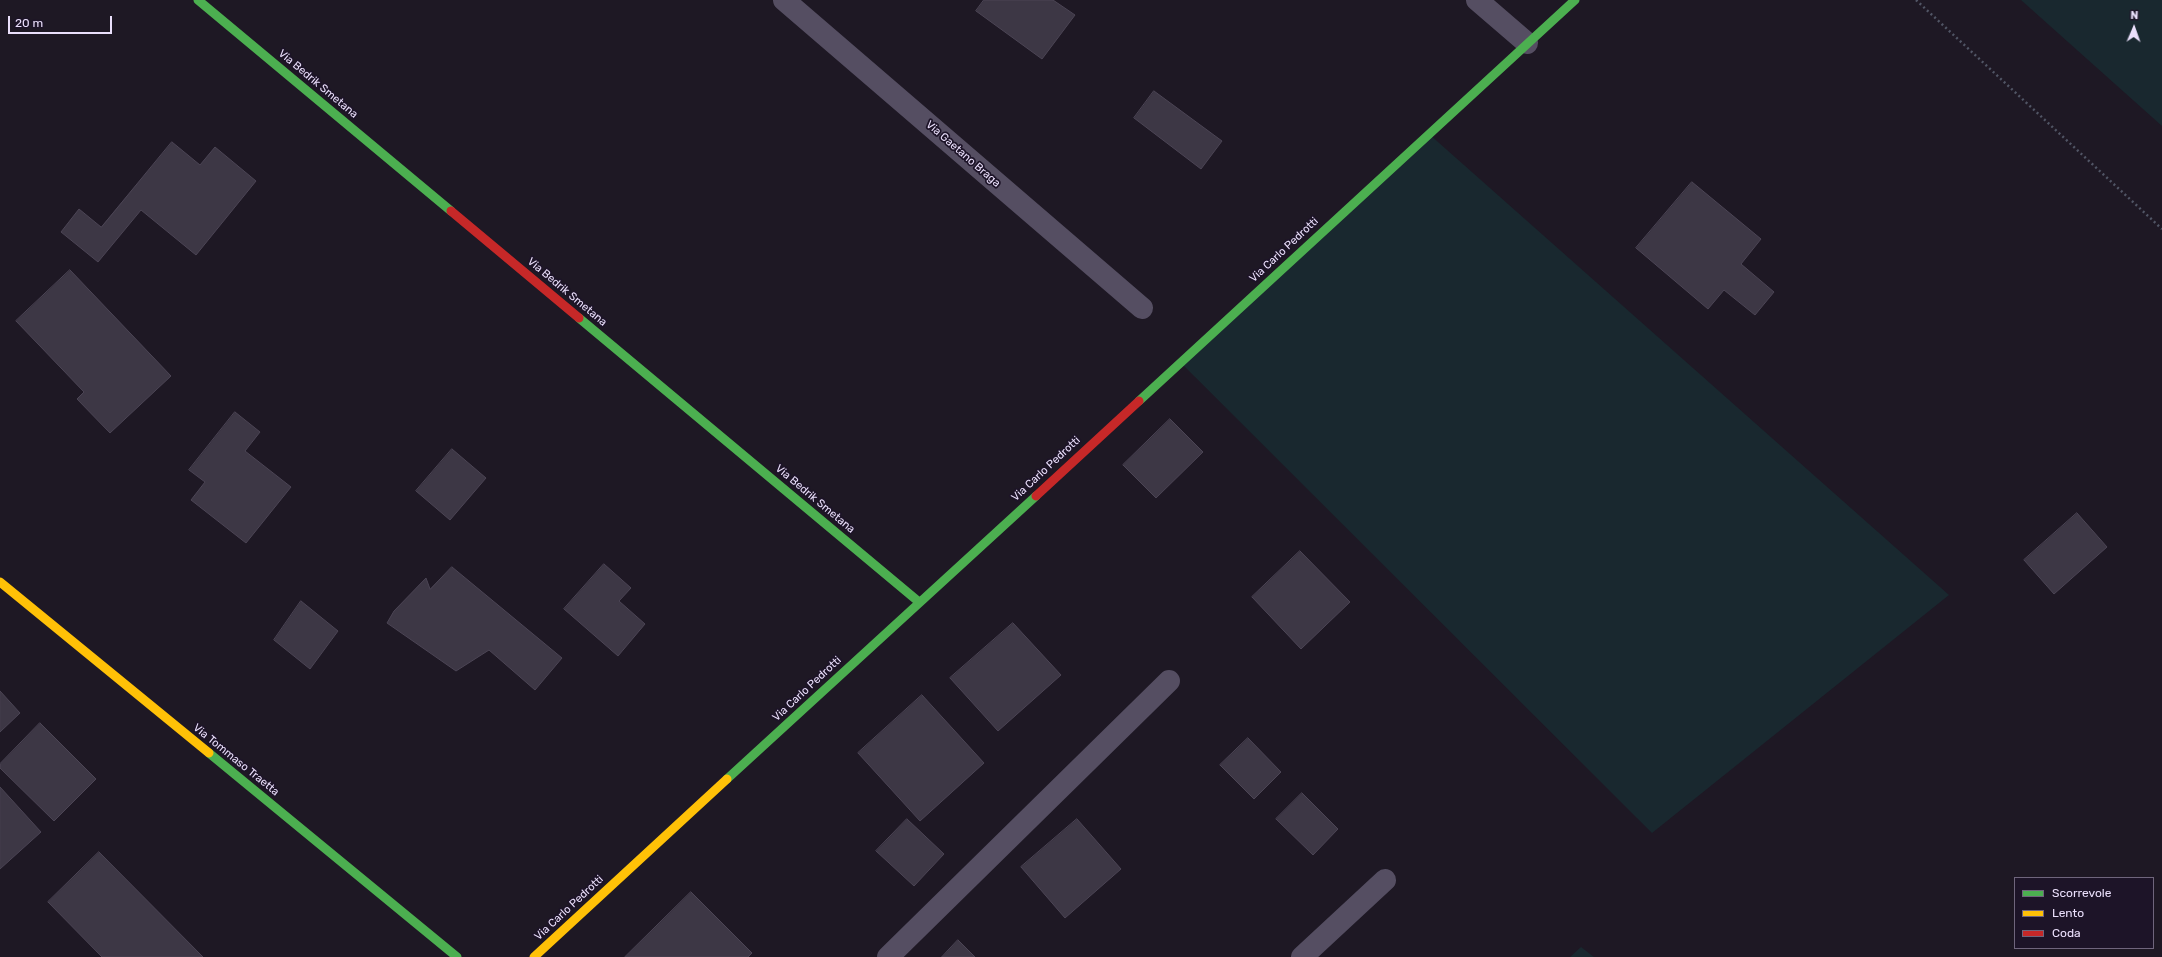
<!DOCTYPE html>
<html>
<head>
<meta charset="utf-8">
<style>
	body { margin:0 }
	#map { position:relative; width:2162px; height:957px; overflow:hidden; background:#1e1824; font-family:Rubik,sans-serif }
	canvas { display:block }
	.legend { position:absolute; left:2014px; top:877px; width:140px; height:72px; box-sizing:border-box; background:#1d1428; border:1px solid #6f657c; margin:0; padding:5px 7px; list-style:none; font-size:12px; color:#eadffb }
	.legend li { display:flex; align-items:center; gap:8px; height:20px }
	.legend b { width:20px; border:1px solid #6f657c }
	.north { position:absolute; left:2114px; top:8px; width:40px; height:40px; -webkit-text-stroke:3px #1d1428; paint-order:stroke; rotate:2deg; font-size:11px; font-weight:700; line-height:16px; text-align:center; color:#eadffb }
	.north::after { content:''; display:block; margin:auto; width:14px; height:18px; background:#eadffb; clip-path:polygon(50% 0,100% 100%,50% 72%,0 100%) }
	.scale { position:absolute; left:8px; top:16px; width:104px; height:18px; box-sizing:border-box; border:2px solid #eadffb; border-top:0; padding-left:5px; font-size:12px; line-height:14px; white-space:nowrap; color:#eadffb; -webkit-text-stroke:3px #1d1428; paint-order:stroke }
</style>
</head>
<body>
<div id="map">
<canvas width="2162" height="957"></canvas>
<ul class="legend">
<li><b style="height:5px;background:#4caf50"></b>Scorrevole</li>
<li><b style="height:5px;background:#ffc107"></b>Lento</li>
<li><b style="height:5px;background:#c62828"></b>Coda</li>
</ul>
<div class="north">N</div>
<div class="scale">20 m</div>
</div>
<script>
const ctx = document.querySelector('canvas').getContext('2d');
ctx.lineJoin = 'round';
function fill(path, color) { ctx.fillStyle = color; ctx.fill(path, 'evenodd'); }
function stroke(path, color, width, dash) { ctx.strokeStyle = color; ctx.lineWidth = width; ctx.lineCap = dash ? 'butt' : 'round'; ctx.setLineDash(dash || []); ctx.stroke(path); }
function write(font, color, halo, rows, align = 'center') {
  ctx.font = font + ' Rubik,sans-serif'; ctx.lineWidth = 3.5; ctx.setLineDash([]); ctx.textBaseline = 'middle'; ctx.strokeStyle = halo; ctx.fillStyle = color; for (const [text, x, y, turn = 0] of rows) {
    ctx.save(); ctx.translate(x, y); ctx.rotate((+turn || 0) * Math.PI / 180); ctx.textAlign = isNaN(turn) ? turn : align; if (halo) ctx.strokeText(text, 0, 0); ctx.fillText(text, 0, 0); ctx.restore();
  }
}
fill(new Path2D(`
	M 2021,0 L 2162,0 L 2162,126 Z
	M 1429,134 L 1949,595 L 1652,833 L 1180,362 Z
	M 1581,947 L 1594,957 L 1570,957 Z`), '#19282f');
const building = new Path2D(`
	M 984,0 L 1053,0 L 1075,15 L 1042,59 L 976,11 Z
	M 1154,91 L 1222,141 L 1201,169 L 1134,118 Z
	M 172,142 L 200,165 L 215,147 L 256,181 L 196,255 L 141,210 L 98,262 L 61,232 L 79,209 L 101,227 Z
	M 1692,182 L 1761,239 L 1741,264 L 1774,292 L 1755,315 L 1724,290 L 1708,309 L 1636,248 Z
	M 70,270 L 171,376 L 110,433 L 77,399 L 84,392 L 16,321 Z
	M 235,412 L 260,432 L 245,451 L 291,487 L 246,543 L 191,500 L 205,482 L 189,470 Z
	M 1170,419 L 1203,452 L 1156,498 L 1123,465 Z
	M 452,449 L 486,478 L 450,520 L 416,491 Z
	M 2077,513 L 2107,547 L 2054,594 L 2024,560 Z
	M 1300,551 L 1350,602 L 1301,649 L 1252,597 Z
	M 604,564 L 631,588 L 619,601 L 645,624 L 618,656 L 564,609 Z
	M 452,567 L 562,658 L 535,690 L 489,650 L 456,671 L 387,623 L 394,611 L 426,578 L 430,589 Z
	M 301,601 L 338,631 L 310,669 L 274,640 Z
	M 1013,623 L 1061,675 L 998,731 L 950,678 Z
	M 0,691 L 20,713 L 0,732 Z
	M 922,695 L 984,763 L 920,821 L 858,753 Z
	M 40,723 L 96,779 L 54,821 L 0,768 L 0,764 Z
	M 1248,738 L 1281,772 L 1254,799 L 1220,765 Z
	M 0,787 L 41,832 L 0,869 Z
	M 1302,793 L 1338,829 L 1313,855 L 1276,819 Z
	M 907,819 L 944,854 L 914,886 L 876,851 Z
	M 1077,819 L 1121,869 L 1065,918 L 1021,867 Z
	M 99,852 L 203,957 L 102,957 L 48,902 Z
	M 691,892 L 752,953 L 748,957 L 625,957 Z
	M 958,940 L 975,957 L 942,957 Z`);
fill(building, '#3d3745');
stroke(building, '#4c4555', 1);
stroke(new Path2D(`
	M 1916,0 L 2162,229`), '#515565', 2.5, [2, 3]);
stroke(new Path2D(`
	M 784,0 L 1142,308
	M 1477,0 L 1527,43
	M 888,957 L 1169,681
	M 1302,957 L 1385,880`), '#554e62', 22);
stroke(new Path2D(`
	M 198,0 L 451,211
	M 579,318 L 919,602
	M 1139,401 L 1575,0
	M 209,753 L 457,957
	M 727,779 L 1036,496`), '#4caf50', 9);
stroke(new Path2D(`
	M 0,582 L 209,753
	M 534,957 L 727,779`), '#ffc107', 9);
stroke(new Path2D(`
	M 451,211 L 579,318
	M 1036,496 L 1139,401`), '#c62828', 9);
write('11px', '#eadffb', '#1d1428', [
	["Via Bedrik Smetana",318,84,40],
	["Via Gaetano Braga",963,154,41],
	["Via Carlo Pedrotti",1284,250,-43],
	["Via Bedrik Smetana",567,292,40],
	["Via Carlo Pedrotti",1046,469,-43],
	["Via Bedrik Smetana",815,499,40],
	["Via Carlo Pedrotti",807,689,-43],
	["Via Tommaso Traetta",236,760,39],
	["Via Carlo Pedrotti",569,908,-43]
]);
</script>
</body>
</html>
